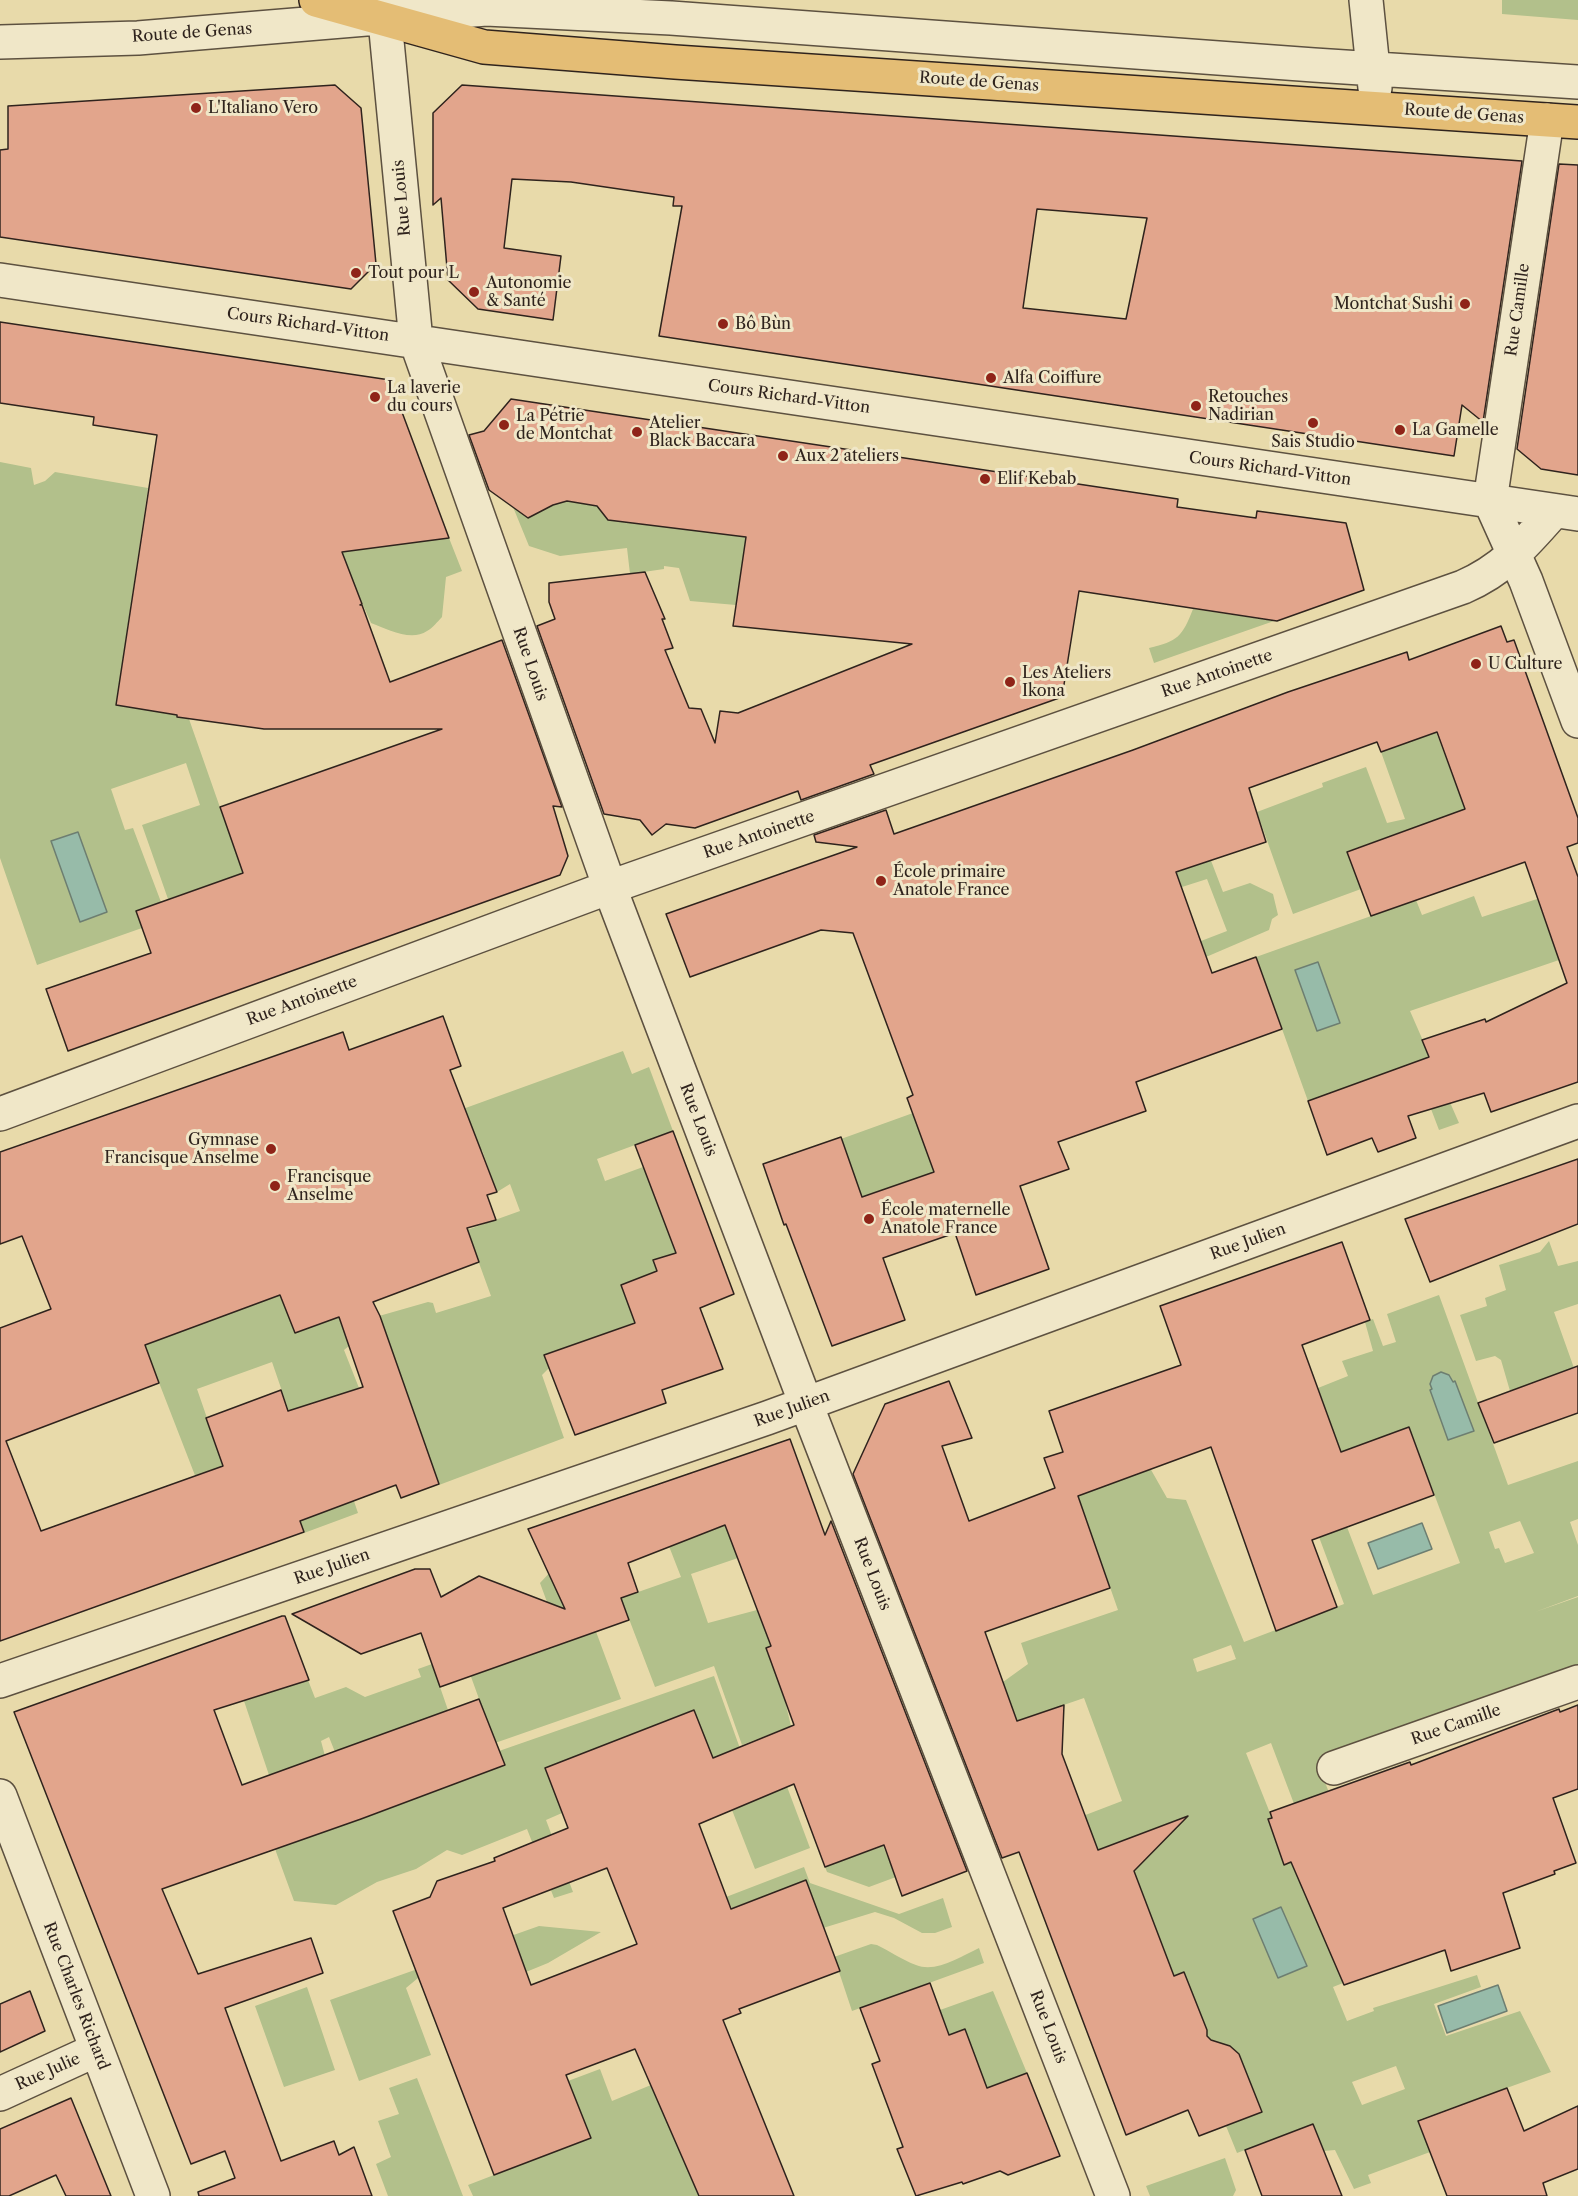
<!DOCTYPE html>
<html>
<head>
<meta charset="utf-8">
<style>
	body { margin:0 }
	canvas { display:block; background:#e8daaa }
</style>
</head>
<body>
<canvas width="1578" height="2196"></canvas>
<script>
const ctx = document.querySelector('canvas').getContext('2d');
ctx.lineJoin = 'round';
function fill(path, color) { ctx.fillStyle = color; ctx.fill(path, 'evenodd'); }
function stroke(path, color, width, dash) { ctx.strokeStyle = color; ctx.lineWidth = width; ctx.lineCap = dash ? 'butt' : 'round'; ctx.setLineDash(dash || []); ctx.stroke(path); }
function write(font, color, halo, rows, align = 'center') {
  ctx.font = font + ' "Libre Caslon Text",serif'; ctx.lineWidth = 6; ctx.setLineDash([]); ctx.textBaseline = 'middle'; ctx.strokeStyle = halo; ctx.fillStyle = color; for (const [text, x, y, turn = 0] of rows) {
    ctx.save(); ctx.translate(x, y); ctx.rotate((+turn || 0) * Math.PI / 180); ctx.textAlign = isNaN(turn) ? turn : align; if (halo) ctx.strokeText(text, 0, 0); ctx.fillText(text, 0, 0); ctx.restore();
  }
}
fill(new Path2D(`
	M 1502,0 L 1578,0 L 1578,20 L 1502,14 Z
	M 0,462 L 31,468 L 34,485 L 45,481 L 55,472 L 148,488 L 116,705 L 177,715 L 177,717 L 189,719 L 243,873 L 168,899 L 142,825 L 200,805 L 186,763 L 111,789 L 125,830 L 133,828 L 161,902 L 136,911 L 142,928 L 37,965 L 0,858 Z
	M 297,495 L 371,548 L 449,538 L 462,571 L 446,577 L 442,617 C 437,622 433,628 427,631 C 411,642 387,629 371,623 L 354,585 Z
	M 567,501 L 597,506 L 606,517 L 746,537 L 736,605 L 690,601 L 679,568 L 664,566 L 664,569 L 630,574 L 627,548 L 560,556 L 529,546 L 513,507 L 553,505 Z
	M 1193,609 L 1274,621 L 1154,663 L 1149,648 C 1178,641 1182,637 1193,609 Z
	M 1436,732 L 1465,809 L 1348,851 L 1361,889 L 1293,914 L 1257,812 L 1323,787 L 1322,783 L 1366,767 L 1387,823 L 1405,819 L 1381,752 Z
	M 1210,858 L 1223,892 L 1250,883 L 1273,894 L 1278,915 L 1272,919 L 1269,930 L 1206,957 L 1201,941 L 1227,931 L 1207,879 L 1182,887 L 1175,868 Z
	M 1474,896 L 1482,917 L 1537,899 L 1559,960 L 1410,1011 L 1459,1123 L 1439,1130 L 1423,1088 L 1392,1071 L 1308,1101 L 1256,957 L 1416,900 L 1422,915 Z
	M 623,1051 L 632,1074 L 649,1067 L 673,1131 L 597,1159 L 605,1181 L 681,1153 L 692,1180 L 654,1195 L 671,1240 L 683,1251 L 653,1260 L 657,1271 L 636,1322 L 545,1355 L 549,1368 L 542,1375 L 564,1438 L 439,1485 L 386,1333 L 349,1346 L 344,1350 L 359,1388 L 320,1401 L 358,1513 L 304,1533 L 298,1517 L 292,1420 L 272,1362 L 197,1389 L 224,1467 L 196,1478 L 144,1344 L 280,1295 L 295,1333 L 374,1305 L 379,1316 L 428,1302 L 433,1303 L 436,1313 L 491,1296 L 467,1230 L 520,1211 L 510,1184 L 497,1192 L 482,1150 L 472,1153 L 460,1110 Z
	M 913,1113 L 934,1172 L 862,1197 L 841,1139 Z
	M 1549,1241 L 1558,1266 L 1578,1261 L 1578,1304 L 1554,1312 L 1574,1368 L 1510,1391 L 1501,1360 L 1495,1356 L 1476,1361 L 1460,1315 L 1487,1306 L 1485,1298 L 1506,1290 L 1499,1265 L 1540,1252 Z
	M 1439,1295 L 1508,1485 L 1578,1461 L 1578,1519 L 1570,1522 L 1578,1545 L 1578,1596 L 1535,1612 L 1578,1597 L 1578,1671 L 1318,1765 L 1371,1897 L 1301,1884 L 1343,1983 L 1333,1987 L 1347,2021 L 1374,2011 L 1373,2008 L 1477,1975 L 1481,1987 L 1434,2004 L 1446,2036 L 1520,2011 L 1551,2072 L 1418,2120 L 1430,2152 L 1368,2175 L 1371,2183 L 1354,2189 L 1335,2150 L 1324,2151 L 1313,2124 L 1237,2153 L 1226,2126 L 1262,2111 L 1239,2054 L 1230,2046 L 1218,2042 L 1082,2018 L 1066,1975 L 1151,1945 L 1151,1915 L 1134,1871 L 1142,1863 L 1141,1854 L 1098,1850 L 1027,1874 L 1015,1842 L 1122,1801 L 1084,1698 L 1017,1721 L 1003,1682 L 1028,1664 L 1021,1643 L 1118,1610 L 1078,1496 L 1150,1468 L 1167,1498 L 1186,1500 L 1244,1642 L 1344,1604 L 1319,1537 L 1347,1527 L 1373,1595 L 1460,1563 L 1409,1427 L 1341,1452 L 1318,1388 L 1348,1376 L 1342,1361 L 1373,1351 L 1365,1322 L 1373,1319 L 1383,1346 L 1396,1342 L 1387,1314 ZM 1520,1521 L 1534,1553 L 1505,1563 L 1499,1548 L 1495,1549 L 1489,1532 ZM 1231,1645 L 1236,1659 L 1197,1672 L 1193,1659 ZM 1271,1743 L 1313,1854 L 1284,1864 L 1268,1820 L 1272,1818 L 1246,1753 ZM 1396,2066 L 1405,2089 L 1362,2105 L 1352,2082 Z
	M 733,1511 L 738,1558 L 691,1574 L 708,1623 L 757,1610 L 771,1646 L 766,1648 L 785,1701 L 791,1726 L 742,1745 L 714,1666 L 655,1687 L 621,1598 L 681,1577 L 665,1536 Z
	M 553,1569 L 588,1610 L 621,1699 L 495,1743 L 470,1674 L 513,1658 L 514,1661 L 534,1654 L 561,1640 L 540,1583 Z
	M 432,1664 L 448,1710 L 335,1752 L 329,1737 L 321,1741 L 325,1756 L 269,1775 L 244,1701 L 308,1680 L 315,1698 L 346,1687 L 365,1697 L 421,1677 L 418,1669 Z
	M 714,1676 L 742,1754 L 771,1744 L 810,1848 L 755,1869 L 693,1710 L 546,1768 L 562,1813 L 546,1820 L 573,1892 L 554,1898 L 527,1829 L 462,1855 L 447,1850 L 416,1869 L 377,1882 L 336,1905 L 294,1901 L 275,1849 L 499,1751 Z
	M 883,1846 L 896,1877 L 869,1887 L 827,1872 L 825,1867 Z
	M 804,1867 L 810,1883 L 899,1914 L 943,1898 L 952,1927 L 935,1933 L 922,1933 L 894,1918 L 875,1912 L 823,1928 L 801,1882 L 732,1908 L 726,1897 Z
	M 539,1926 L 601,1932 L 548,1963 L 526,1972 L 515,1942 L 418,1978 L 406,1988 L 431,2055 L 359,2081 L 330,2000 Z
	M 871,1944 L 877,1945 C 890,1951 902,1960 916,1965 C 936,1973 960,1957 979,1948 L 984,1963 L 852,2011 L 834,1957 Z
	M 307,1987 L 335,2070 L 284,2087 L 255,2006 Z
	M 993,1991 L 1027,2073 L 996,2085 L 1003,2104 L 961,2065 L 976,2059 L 965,2029 L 949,2035 L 940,2010 Z
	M 600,2069 L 612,2101 L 651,2085 L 699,2196 L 473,2196 L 468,2185 L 494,2175 L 568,2081 Z
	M 417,2078 L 463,2196 L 388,2196 L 376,2164 L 391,2157 L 378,2121 L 399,2114 L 389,2088 Z
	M 1225,2158 L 1236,2190 L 1233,2196 L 1150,2196 L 1146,2186 Z`), '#b2c08b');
const water = new Path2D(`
	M 78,832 L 107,912 L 80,922 L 51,841 Z
	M 1318,962 L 1340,1023 L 1317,1031 L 1295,970 Z
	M 1441,1372 L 1449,1375 L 1453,1382 L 1455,1381 L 1474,1431 L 1448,1440 L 1430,1390 L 1432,1389 L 1430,1384 L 1433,1376 Z
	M 1422,1523 L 1432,1549 L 1378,1569 L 1368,1543 Z
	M 1281,1907 L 1307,1966 L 1278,1978 L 1253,1919 Z
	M 1498,1985 L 1507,2011 L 1447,2033 L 1438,2006 Z`);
fill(water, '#97bba9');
stroke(water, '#6d7e71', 1.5);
const building = new Path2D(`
	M 335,85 L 361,108 L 376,264 L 351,289 L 0,237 L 0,150 L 8,149 L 8,106 Z
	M 462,85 L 1522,161 L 1483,422 L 1462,405 L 1454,456 L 659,336 L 682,206 L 673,206 L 674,197 L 571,182 L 512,179 L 504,248 L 561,256 L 553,320 L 478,309 L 448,280 L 441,198 L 433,205 L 433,113 ZM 1037,209 L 1147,218 L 1126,319 L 1023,308 Z
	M 1559,164 L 1578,165 L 1578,475 L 1541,469 L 1517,449 Z
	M 0,322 L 390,380 L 449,538 L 342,552 L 362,604 L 360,605 L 362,605 L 390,682 L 502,640 L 562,807 L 553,806 L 568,856 L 560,875 L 68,1051 L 46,989 L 151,953 L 136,911 L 243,873 L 220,807 L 442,729 L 264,729 L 177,717 L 177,715 L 116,705 L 157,435 L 93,425 L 94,417 L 0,403 Z
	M 511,399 L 1178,499 L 1177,507 L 1256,518 L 1257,511 L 1346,523 L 1364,590 L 1277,621 L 1079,591 L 1062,697 L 870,765 L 874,774 L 801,800 L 798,791 L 695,828 L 666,824 L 652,835 L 640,820 L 604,814 L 537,626 L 555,619 L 549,602 L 549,583 L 645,572 L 665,619 L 662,619 L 673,648 L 665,650 L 689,708 L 701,709 L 715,743 L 720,711 L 738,713 L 912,644 L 733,626 L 746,537 L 608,520 L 597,506 L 567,501 L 553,505 L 528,518 L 489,490 L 469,435 L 484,431 Z
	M 1501,626 L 1507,642 L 1514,640 L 1578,818 L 1578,843 L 1567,847 L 1578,877 L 1578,1082 L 1491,1112 L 1484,1093 L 1408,1116 L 1416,1138 L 1378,1152 L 1372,1138 L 1327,1155 L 1308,1101 L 1429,1057 L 1422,1040 L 1485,1019 L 1486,1022 L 1567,983 L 1525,862 L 1371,916 L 1347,852 L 1465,809 L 1437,732 L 1381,752 L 1377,742 L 1249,788 L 1266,842 L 1176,872 L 1212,973 L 1256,957 L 1282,1029 L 1136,1082 L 1146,1111 L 1058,1142 L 1069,1169 L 1020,1186 L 1049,1269 L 976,1295 L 955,1233 L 883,1258 L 905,1320 L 832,1346 L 786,1224 L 784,1225 L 763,1164 L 841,1137 L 862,1197 L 934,1172 L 907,1098 L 913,1095 L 853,933 L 821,930 L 690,977 L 666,914 L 857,847 L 816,842 L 814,835 L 886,810 L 894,834 L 1133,750 L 1288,692 L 1407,652 L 1409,660 Z
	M 443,1016 L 461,1066 L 450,1070 L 497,1192 L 487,1195 L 496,1220 L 467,1228 L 479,1262 L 373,1302 L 380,1316 L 439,1484 L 401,1498 L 396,1485 L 300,1521 L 304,1532 L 0,1641 L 0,1328 L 51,1309 L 22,1236 L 0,1244 L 0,1152 L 343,1032 L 349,1050 ZM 280,1295 L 295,1333 L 339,1317 L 363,1387 L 288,1411 L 281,1390 L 206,1418 L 223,1466 L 41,1531 L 6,1441 L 159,1383 L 145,1345 Z
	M 673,1131 L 734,1294 L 700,1308 L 723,1369 L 662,1390 L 666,1403 L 575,1435 L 544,1355 L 635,1323 L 621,1285 L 657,1271 L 653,1260 L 676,1253 L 635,1145 Z
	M 1578,1159 L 1578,1224 L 1430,1282 L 1405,1219 Z
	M 1342,1242 L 1370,1320 L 1302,1345 L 1341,1452 L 1409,1427 L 1434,1495 L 1312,1540 L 1337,1607 L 1276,1631 L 1211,1447 L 1078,1496 L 1110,1588 L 985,1632 L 1017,1721 L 1064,1705 L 1062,1754 L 1098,1850 L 1188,1816 L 1134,1871 L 1174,1976 L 1184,1972 L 1207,2030 L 1207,2036 L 1211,2040 L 1230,2046 L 1239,2054 L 1262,2112 L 1199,2136 L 1188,2110 L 1126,2135 L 1019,1852 L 1002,1858 L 853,1474 L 885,1404 L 949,1381 L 972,1438 L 942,1446 L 969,1521 L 1055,1488 L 1044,1458 L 1063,1452 L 1049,1411 L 1181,1365 L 1160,1306 Z
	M 1578,1366 L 1578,1413 L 1494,1443 L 1478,1403 Z
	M 790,1439 L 825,1535 L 831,1521 L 967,1871 L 902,1896 L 884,1845 L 825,1867 L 794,1784 L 699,1824 L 731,1909 L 806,1880 L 840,1971 L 739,2009 L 741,2013 L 723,2020 L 794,2196 L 699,2196 L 635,2049 L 566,2075 L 591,2138 L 494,2175 L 393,1911 L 430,1897 L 437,1881 L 495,1861 L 494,1858 L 568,1828 L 545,1768 L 694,1710 L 713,1758 L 794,1725 L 766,1648 L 771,1646 L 725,1525 L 628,1563 L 638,1592 L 621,1598 L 629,1620 L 440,1687 L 421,1633 L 361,1654 L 292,1614 L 415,1569 L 430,1569 L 441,1597 L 479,1576 L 565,1609 L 528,1529 ZM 607,1868 L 637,1944 L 531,1985 L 503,1908 Z
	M 282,1616 L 285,1616 L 309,1680 L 214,1710 L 242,1785 L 479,1699 L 505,1765 L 361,1819 L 162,1889 L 198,1974 L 311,1938 L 323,1973 L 225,2008 L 281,2161 L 334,2141 L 339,2155 L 354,2147 L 372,2196 L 199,2196 L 198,2192 L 235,2178 L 225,2151 L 191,2164 L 14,1712 Z
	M 1578,1705 L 1578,1789 L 1553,1798 L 1576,1863 L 1554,1871 L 1555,1874 L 1503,1893 L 1520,1948 L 1451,1971 L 1445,1950 L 1344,1985 L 1291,1862 L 1284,1865 L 1268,1819 L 1272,1818 L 1270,1812 L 1410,1762 L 1411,1765 L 1559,1709 L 1560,1712 Z
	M 930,1983 L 949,2035 L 965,2029 L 987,2088 L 1027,2073 L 1060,2156 L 1008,2175 L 1000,2171 L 963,2184 L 962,2182 L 916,2196 L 897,2149 L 903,2147 L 872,2064 L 880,2061 L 860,2008 Z
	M 30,1991 L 45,2031 L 0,2052 L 0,2004 Z
	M 1507,2088 L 1524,2131 L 1578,2106 L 1578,2169 L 1543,2183 L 1547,2196 L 1447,2196 L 1418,2121 Z
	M 71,2098 L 111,2196 L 66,2196 L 56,2175 L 9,2196 L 0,2196 L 0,2129 Z
	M 1313,2124 L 1342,2196 L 1262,2196 L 1245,2150 Z`);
fill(building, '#e2a58c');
stroke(building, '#2f231d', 1.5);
const minor = new Path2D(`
	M 383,0 L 416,341 L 614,899 L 806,1404 L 1113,2196
	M 1366,0 L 1375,88
	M 0,42 L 138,38 L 486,9 L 671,18 L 1314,65 L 1578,82
	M 1547,120 L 1490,501 L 1526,581 L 1578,721
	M 0,280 L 1578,514
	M 0,1114 L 610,887 L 1463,587 C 1503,570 1526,543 1554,511
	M 0,1681 L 767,1418 L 1578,1121
	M 1334,1768 L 1578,1682
	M 0,1796 L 153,2196
	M 0,2094 L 96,2050`);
const major = new Path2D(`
	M 316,0 L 484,47 L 675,62 L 1578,122`);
stroke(minor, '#5d5140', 36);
stroke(major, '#2f231d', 36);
stroke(minor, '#f0e7c8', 33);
stroke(major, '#e4bd75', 33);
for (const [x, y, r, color] of [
	[196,108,6,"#8f2418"],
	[356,273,6,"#8f2418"],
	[474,292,6,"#8f2418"],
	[1465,304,6,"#8f2418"],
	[723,324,6,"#8f2418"],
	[991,378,6,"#8f2418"],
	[375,397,6,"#8f2418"],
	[1196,406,6,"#8f2418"],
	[1313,423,6,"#8f2418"],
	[504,425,6,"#8f2418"],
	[1400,430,6,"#8f2418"],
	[637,432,6,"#8f2418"],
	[783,456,6,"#8f2418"],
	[985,479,6,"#8f2418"],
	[1476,664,6,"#8f2418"],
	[1010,682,6,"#8f2418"],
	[881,881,6,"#8f2418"],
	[271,1149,6,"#8f2418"],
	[275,1186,6,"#8f2418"],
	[869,1219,6,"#8f2418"]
]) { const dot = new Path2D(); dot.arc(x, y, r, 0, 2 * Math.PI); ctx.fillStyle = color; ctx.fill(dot); stroke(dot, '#f0e7c8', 2); }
write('16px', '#2f231d', '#f0e7c8', [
	["Route de Genas",192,33,-4],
	["Route de Genas",979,82,4],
	["Route de Genas",1464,114,4],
	["Rue Louis",402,198,-95],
	["Rue Camille",1518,310,-82],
	["Cours Richard-Vitton",308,325,8],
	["Cours Richard-Vitton",789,397,8],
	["Cours Richard-Vitton",1270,469,8],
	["Rue Louis",530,664,71],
	["Rue Antoinette",1217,674,-19],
	["Rue Antoinette",759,835,-19],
	["Rue Antoinette",302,1001,-20],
	["Rue Louis",698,1120,69],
	["Rue Julien",1248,1242,-20],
	["Rue Julien",792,1409,-20],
	["Rue Julien",332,1567,-19],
	["Rue Louis",872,1574,69],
	["Rue Camille",1456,1725,-19],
	["Rue Charles Richard",76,1996,69],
	["Rue Louis",1048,2027,69],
	["Rue Julie",48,2072,-24]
]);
write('16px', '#2f231d', '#f0e7c8', [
	["L'Italiano Vero",208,108],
	["Tout pour L",368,273],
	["Autonomie",486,283],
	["& Santé",486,301],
	["Montchat Sushi",1453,304,"right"],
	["Bô Bùn",735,324],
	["Alfa Coiffure",1003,378],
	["La laverie",387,388],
	["du cours",387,406],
	["Retouches",1208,397],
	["Nadirian",1208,415],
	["La Pétrie",516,416],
	["de Montchat",516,434],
	["Atelier",649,423],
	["Black Baccara",649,441],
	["La Gamelle",1412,430],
	["Sais Studio",1313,442,"center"],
	["Aux 2 ateliers",795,456],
	["Elif Kebab",997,479],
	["U Culture",1488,664],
	["Les Ateliers",1022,673],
	["Ikona",1022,691],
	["École primaire",893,872],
	["Anatole France",893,890],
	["Gymnase",259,1140,"right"],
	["Francisque Anselme",259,1158,"right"],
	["Francisque",287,1177],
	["Anselme",287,1195],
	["École maternelle",881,1210],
	["Anatole France",881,1228]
], 'left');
</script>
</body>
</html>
